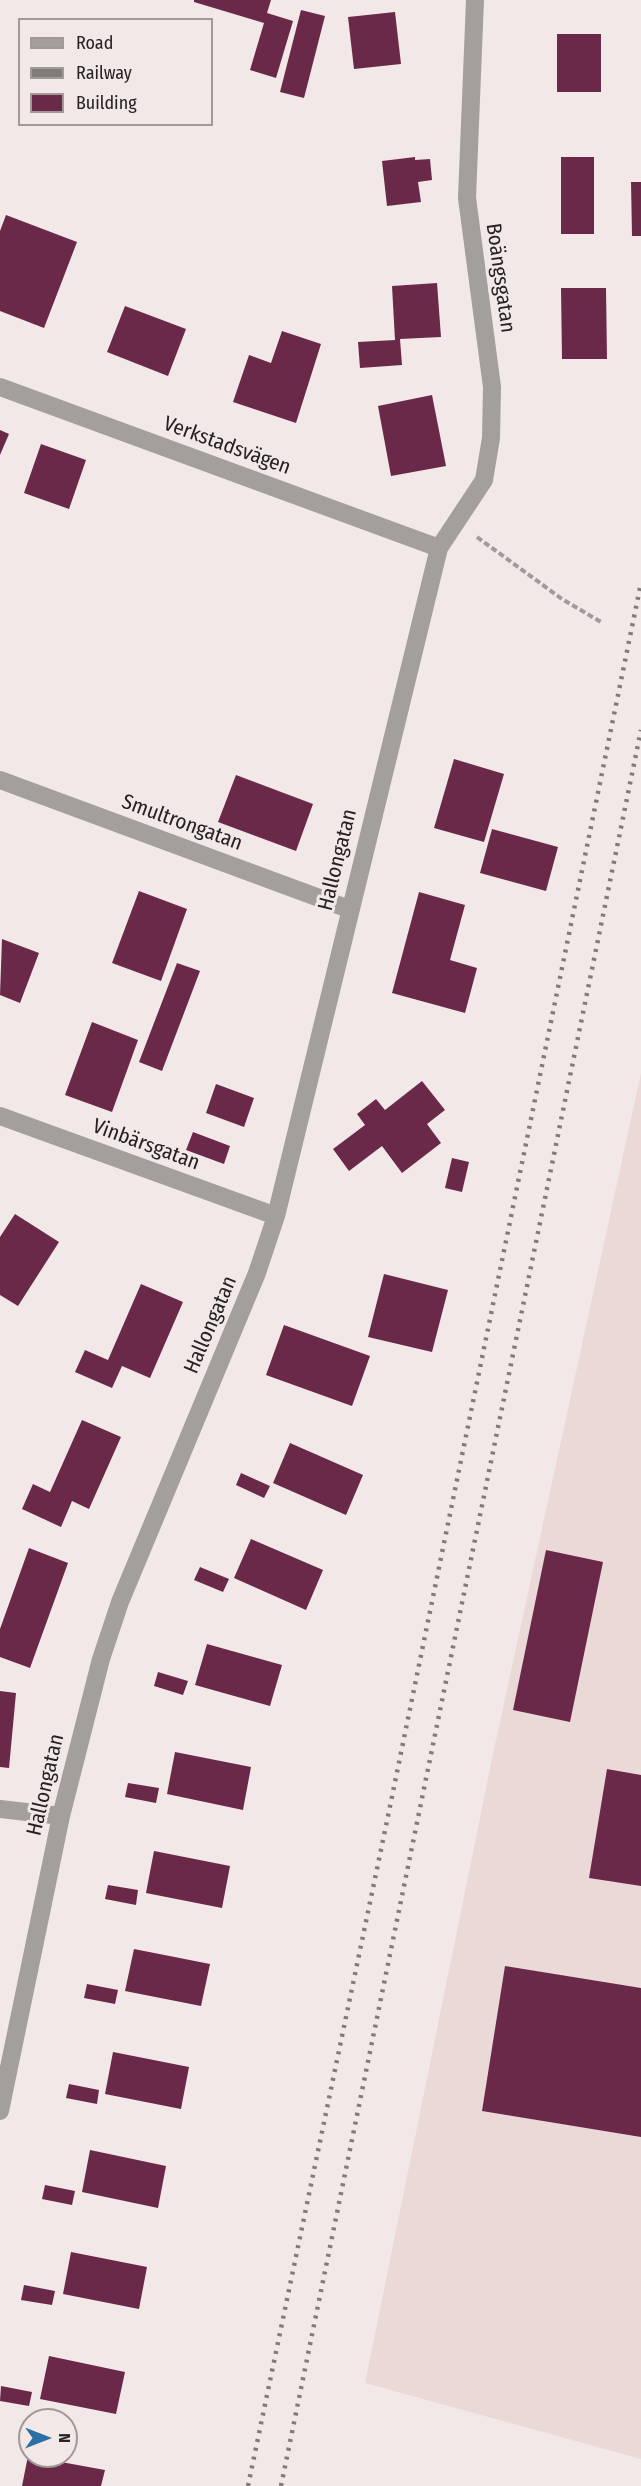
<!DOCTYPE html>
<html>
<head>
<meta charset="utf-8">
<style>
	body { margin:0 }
	#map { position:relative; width:641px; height:2486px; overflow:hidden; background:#f1e8e7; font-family:"Fira Sans Condensed",sans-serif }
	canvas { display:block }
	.legend { position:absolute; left:18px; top:18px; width:195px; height:108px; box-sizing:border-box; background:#f1e8e7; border:2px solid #a09998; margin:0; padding:8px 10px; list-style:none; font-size:18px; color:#262222 }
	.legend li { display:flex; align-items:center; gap:12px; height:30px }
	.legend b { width:30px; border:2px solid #a09998 }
	.north { position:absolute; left:18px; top:2408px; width:60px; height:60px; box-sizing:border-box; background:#f1e8e7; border:2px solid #a09998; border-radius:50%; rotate:90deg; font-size:16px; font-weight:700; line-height:24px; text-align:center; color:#262222 }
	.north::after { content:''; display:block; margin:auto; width:21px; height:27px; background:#2a70a4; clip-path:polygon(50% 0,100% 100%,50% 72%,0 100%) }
</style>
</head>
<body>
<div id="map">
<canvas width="641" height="2486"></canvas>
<ul class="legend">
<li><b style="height:8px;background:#a29f9d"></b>Road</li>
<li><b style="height:8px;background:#817b7a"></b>Railway</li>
<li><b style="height:16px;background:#6b2949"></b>Building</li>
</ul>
<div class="north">N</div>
</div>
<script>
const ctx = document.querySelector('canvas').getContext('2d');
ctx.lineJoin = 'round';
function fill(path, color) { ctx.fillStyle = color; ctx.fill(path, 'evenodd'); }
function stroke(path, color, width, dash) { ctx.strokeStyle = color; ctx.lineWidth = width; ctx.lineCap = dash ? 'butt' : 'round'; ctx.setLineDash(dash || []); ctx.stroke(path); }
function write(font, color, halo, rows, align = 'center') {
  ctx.font = font + ' "Fira Sans Condensed",sans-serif'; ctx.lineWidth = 6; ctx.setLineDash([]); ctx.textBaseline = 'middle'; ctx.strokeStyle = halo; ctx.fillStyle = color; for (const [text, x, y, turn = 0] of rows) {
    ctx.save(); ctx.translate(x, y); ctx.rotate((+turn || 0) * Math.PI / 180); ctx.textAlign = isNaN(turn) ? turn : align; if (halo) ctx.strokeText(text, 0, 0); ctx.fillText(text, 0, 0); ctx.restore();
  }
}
fill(new Path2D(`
	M 641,1073 L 641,2459 L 365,2383 L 493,1754 Z`), '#ebd9d8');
fill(new Path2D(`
	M 194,0 L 271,0 L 267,13 L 293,21 L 276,78 L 250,70 L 264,23 L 194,2 Z
	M 301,10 L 325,16 L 304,98 L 280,92 Z
	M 395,12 L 401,64 L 354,69 L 348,17 Z
	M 557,34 L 601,34 L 601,92 L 557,92 Z
	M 415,157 L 415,160 L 430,159 L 432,180 L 418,182 L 421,202 L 387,206 L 382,161 Z
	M 561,157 L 594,157 L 594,234 L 561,234 Z
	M 631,182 L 641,182 L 641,236 L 632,236 Z
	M 6,215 L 77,242 L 44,328 L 0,311 L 0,231 Z
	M 437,283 L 441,337 L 400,339 L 402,365 L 360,368 L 358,342 L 395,340 L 392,286 Z
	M 561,288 L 606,288 L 607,359 L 562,359 Z
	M 125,306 L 186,329 L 168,376 L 107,352 Z
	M 282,331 L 321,344 L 296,423 L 233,402 L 249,355 L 271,363 Z
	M 432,395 L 446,466 L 391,476 L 378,406 Z
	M 0,430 L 9,434 L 0,455 Z
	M 41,444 L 86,460 L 69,509 L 24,493 Z
	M 454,759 L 504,774 L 484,842 L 434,828 Z
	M 236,775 L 313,804 L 296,851 L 218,822 Z
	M 492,829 L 558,847 L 546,891 L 480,873 Z
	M 139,891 L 187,909 L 161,981 L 112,963 Z
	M 419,892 L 465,905 L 450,960 L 477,968 L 465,1013 L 392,993 Z
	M 2,939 L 39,953 L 20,1003 L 0,995 Z
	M 177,963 L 200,971 L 162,1071 L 139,1062 Z
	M 92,1022 L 138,1040 L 112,1112 L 65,1095 Z
	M 422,1081 L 445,1110 L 427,1124 L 441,1143 L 402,1173 L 382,1146 L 349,1171 L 333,1149 L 365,1125 L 357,1114 L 376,1099 L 385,1110 Z
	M 216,1084 L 254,1098 L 244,1127 L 206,1113 Z
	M 193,1132 L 230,1146 L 224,1164 L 186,1150 Z
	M 452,1158 L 469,1162 L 462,1192 L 445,1188 Z
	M 15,1214 L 59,1242 L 18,1306 L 0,1295 L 0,1237 Z
	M 384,1274 L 448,1290 L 432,1352 L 368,1337 Z
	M 141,1284 L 183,1302 L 150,1378 L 122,1366 L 112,1388 L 75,1372 L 85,1350 L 108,1360 Z
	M 284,1325 L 370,1356 L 352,1406 L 266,1375 Z
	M 82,1420 L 121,1437 L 89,1509 L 72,1501 L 61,1527 L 22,1509 L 33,1484 L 50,1492 Z
	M 290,1443 L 363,1475 L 346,1515 L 273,1483 Z
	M 241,1473 L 270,1486 L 264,1498 L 236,1485 Z
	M 251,1539 L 323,1570 L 306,1610 L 234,1578 Z
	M 29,1548 L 68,1563 L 30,1668 L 0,1657 L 0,1629 Z
	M 546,1550 L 603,1562 L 570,1722 L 513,1710 Z
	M 200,1567 L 229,1579 L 223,1592 L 194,1580 Z
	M 207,1644 L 282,1665 L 270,1706 L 195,1685 Z
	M 158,1672 L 188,1681 L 183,1695 L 154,1686 Z
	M 0,1691 L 16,1693 L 9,1768 L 0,1767 Z
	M 175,1752 L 251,1767 L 243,1810 L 167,1794 Z
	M 607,1769 L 641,1775 L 641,1886 L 589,1878 Z
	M 128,1783 L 159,1788 L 156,1803 L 125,1797 Z
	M 154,1851 L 230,1866 L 222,1908 L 146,1893 Z
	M 108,1885 L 138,1890 L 136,1905 L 105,1899 Z
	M 134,1949 L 210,1964 L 201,2006 L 125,1991 Z
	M 505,1966 L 641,1988 L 641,2137 L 482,2111 Z
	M 87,1984 L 118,1990 L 115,2004 L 84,1998 Z
	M 113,2052 L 189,2067 L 181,2109 L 105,2094 Z
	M 69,2084 L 99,2090 L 97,2104 L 66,2098 Z
	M 90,2150 L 166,2166 L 158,2208 L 82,2192 Z
	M 45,2185 L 75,2191 L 72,2205 L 42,2199 Z
	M 71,2252 L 147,2267 L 139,2309 L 63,2294 Z
	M 24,2285 L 55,2291 L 52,2305 L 21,2300 Z
	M 49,2356 L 125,2372 L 116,2414 L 40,2399 Z
	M 1,2386 L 32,2392 L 29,2406 L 0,2401 Z
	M 28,2456 L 105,2470 L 101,2486 L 22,2486 Z`), '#6b2949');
stroke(new Path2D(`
	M 477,537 L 562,599 L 601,622`), '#a19a9a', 4, [6, 3]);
stroke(new Path2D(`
	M 0,387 L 439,548
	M 0,780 L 349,909
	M 0,1116 L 276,1216
	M 0,1809 L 61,1816
	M 0,2111 L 61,1816 L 101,1659 L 120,1602 L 257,1273 L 276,1216 L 439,548 L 484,480 L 491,438 L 492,387 L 467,198 L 475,0`), '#a29f9d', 18);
stroke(new Path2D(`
	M 248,2486 L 387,1821 L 641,583
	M 281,2486 L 641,730`), '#817b7a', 4.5, [3, 6]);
write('21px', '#262222', '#f1e8e7', [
	["Boängsgatan",500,278,82],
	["Verkstadsvägen",227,446,20],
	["Smultrongatan",182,823,20],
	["Hallongatan",338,860,-76],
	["Vinbärsgatan",146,1145,20],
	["Hallongatan",211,1325,-67],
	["Hallongatan",46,1785,-77]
]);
</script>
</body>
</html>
